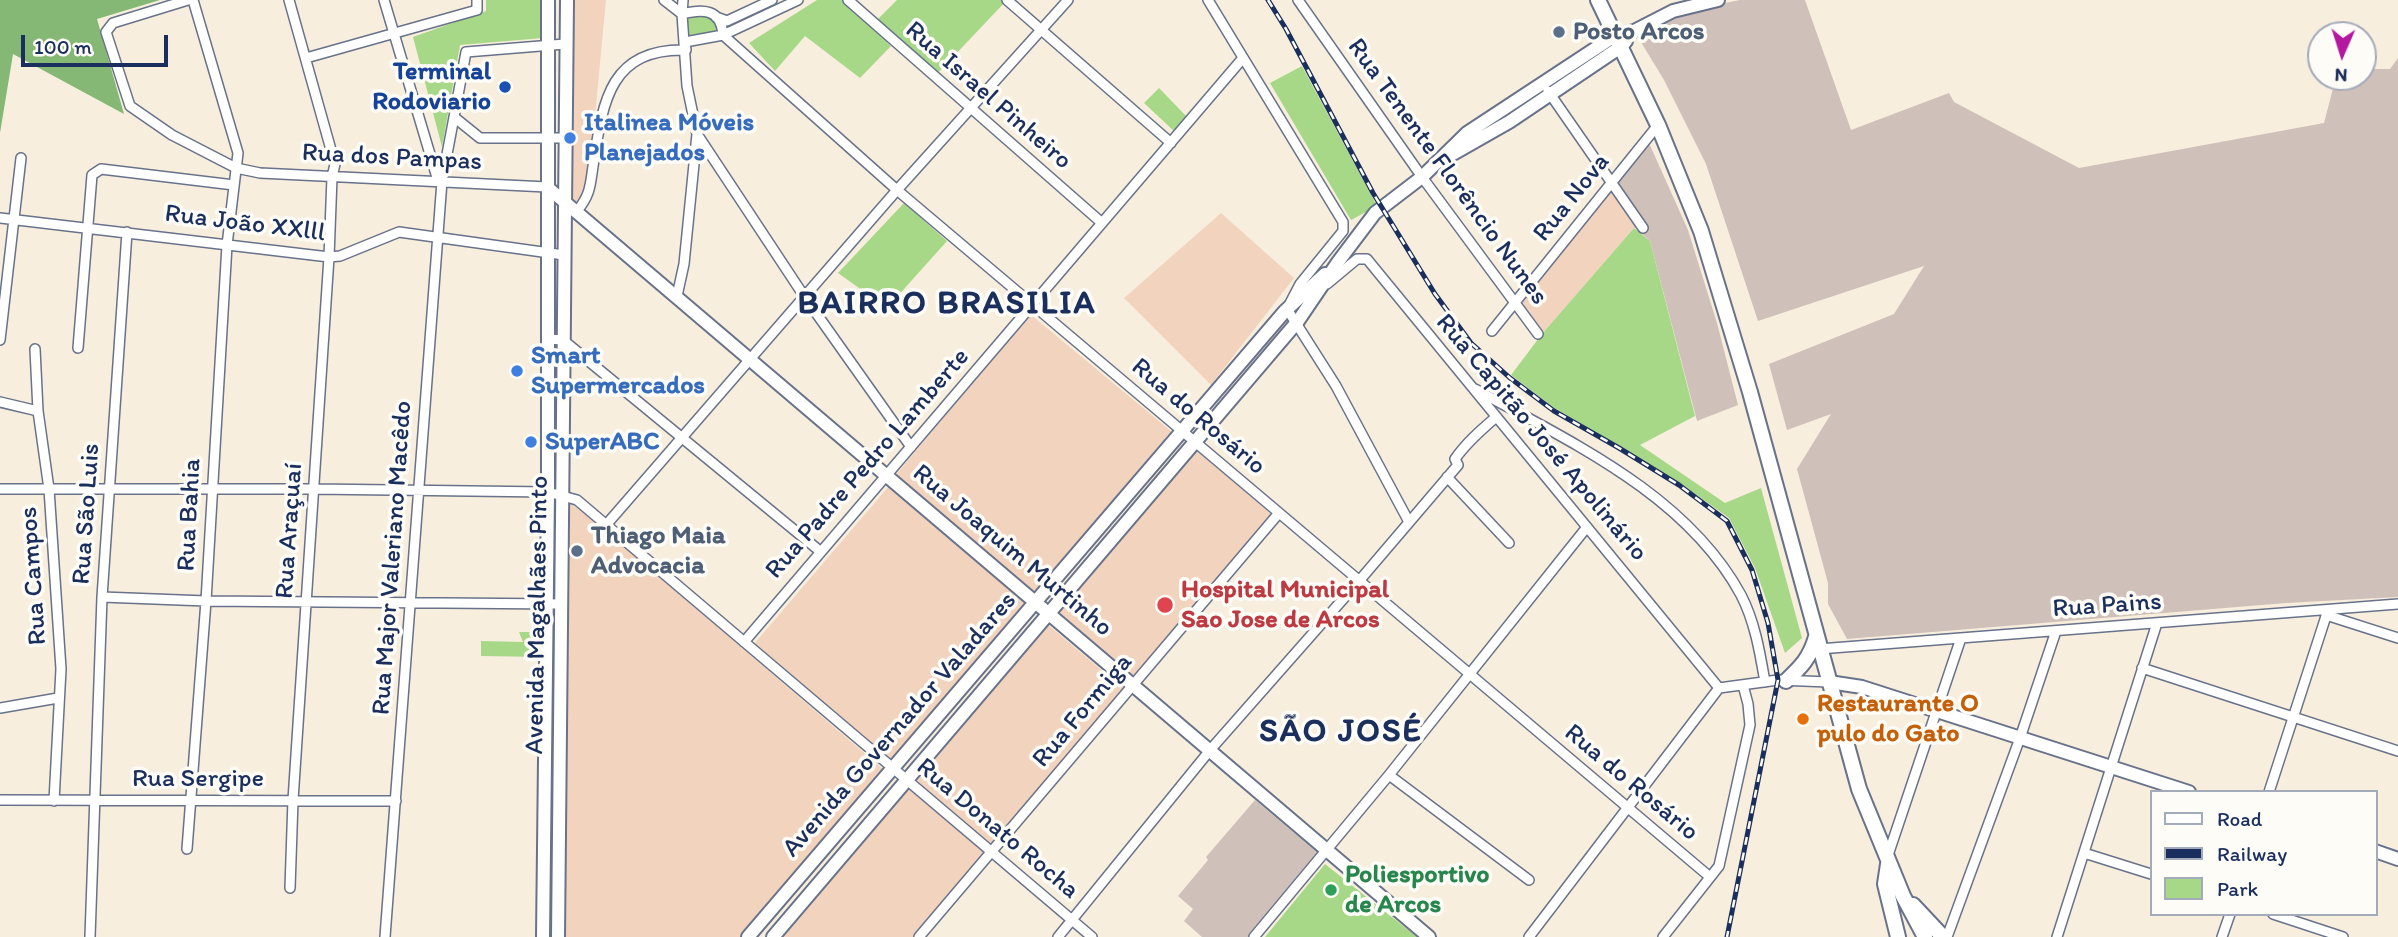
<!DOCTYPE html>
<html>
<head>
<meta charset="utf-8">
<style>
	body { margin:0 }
	#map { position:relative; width:2398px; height:937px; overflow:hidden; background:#f8eedd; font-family:Itim,sans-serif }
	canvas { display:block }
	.legend { position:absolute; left:2150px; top:790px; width:228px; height:126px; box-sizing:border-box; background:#fdfcf7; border:2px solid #a3aaba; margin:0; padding:9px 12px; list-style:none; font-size:21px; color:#1b2f5e }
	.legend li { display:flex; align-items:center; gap:14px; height:35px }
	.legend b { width:35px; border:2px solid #a3aaba }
	.north { position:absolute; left:2307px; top:21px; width:70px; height:70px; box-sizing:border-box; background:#fdfcf7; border:2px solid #a3aaba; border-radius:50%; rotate:183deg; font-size:19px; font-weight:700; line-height:28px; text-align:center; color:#1b2f5e }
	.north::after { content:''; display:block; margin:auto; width:24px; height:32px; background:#b5179e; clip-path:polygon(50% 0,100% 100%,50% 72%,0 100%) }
	.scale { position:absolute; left:21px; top:35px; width:147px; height:32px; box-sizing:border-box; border:4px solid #1b2f5e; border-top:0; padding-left:9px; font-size:21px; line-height:24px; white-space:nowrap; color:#1b2f5e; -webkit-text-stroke:5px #fdfcf7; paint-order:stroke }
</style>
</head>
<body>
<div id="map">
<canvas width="2398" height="937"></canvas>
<ul class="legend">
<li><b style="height:9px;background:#fff"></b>Road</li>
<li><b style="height:9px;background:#1b2f5e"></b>Railway</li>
<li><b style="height:19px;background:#a6d887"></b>Park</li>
</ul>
<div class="north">N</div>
<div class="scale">100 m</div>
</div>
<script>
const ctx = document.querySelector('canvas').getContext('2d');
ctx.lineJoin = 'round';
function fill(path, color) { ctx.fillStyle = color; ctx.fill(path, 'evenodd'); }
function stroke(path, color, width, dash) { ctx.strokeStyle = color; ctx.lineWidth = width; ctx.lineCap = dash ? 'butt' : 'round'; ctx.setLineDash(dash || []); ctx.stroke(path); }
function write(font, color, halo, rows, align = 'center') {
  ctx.font = font + ' Itim,sans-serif'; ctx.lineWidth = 7; ctx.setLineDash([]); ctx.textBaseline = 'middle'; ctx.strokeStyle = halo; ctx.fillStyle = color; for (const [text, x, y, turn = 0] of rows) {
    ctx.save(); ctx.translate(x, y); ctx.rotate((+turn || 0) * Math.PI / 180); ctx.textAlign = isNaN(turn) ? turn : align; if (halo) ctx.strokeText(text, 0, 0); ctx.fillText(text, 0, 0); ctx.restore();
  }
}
fill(new Path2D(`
	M 573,0 L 606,0 L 594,126 L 584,193 L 577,203 L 569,198 Z
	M 1612,190 L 1637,228 L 1634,228 L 1542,334 L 1517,304 Z
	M 1221,213 L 1294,278 L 1211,385 L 1124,298 Z
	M 1030,314 L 1171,431 L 1036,593 L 895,476 Z
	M 1195,448 L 1271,514 L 1135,677 L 1058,614 Z
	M 889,486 L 1028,605 L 893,763 L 754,644 Z
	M 572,504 L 606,531 L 884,770 L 743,937 L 563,937 L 566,505 Z
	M 1047,624 L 1123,688 L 990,846 L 917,781 Z
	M 908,788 L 986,854 L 915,937 L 779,937 Z`), '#f2d4be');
fill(new Path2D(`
	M 1740,0 L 1805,0 L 1851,130 L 1949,93 L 1954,102 L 2079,168 L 2324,123 L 2336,77 L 2363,77 L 2363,69 L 2390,69 L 2398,58 L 2398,597 L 2286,603 L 1847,639 L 1828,604 L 1828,583 L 1797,469 L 1831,414 L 1787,430 L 1769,364 L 1894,314 L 1924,266 L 1758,321 L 1706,164 L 1664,80 L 1636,34 L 1680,12 Z
	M 1649,143 L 1688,230 L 1717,323 L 1738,405 L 1697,421 L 1650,241 L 1641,233 L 1647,225 L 1615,185 Z
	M 1255,800 L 1319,854 L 1248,937 L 1202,937 L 1184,921 L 1193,909 L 1178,896 L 1208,860 L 1206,857 Z`), '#cfc0ba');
fill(new Path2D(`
	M 486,0 L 544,0 L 543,38 L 460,45 L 442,147 L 413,37 L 486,11 Z
	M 817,0 L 842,0 L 891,46 L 860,78 L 805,36 L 775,71 L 749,43 Z
	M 897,0 L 1007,0 L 934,77 L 874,23 Z
	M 682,14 L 715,17 L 723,35 L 685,42 Z
	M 1302,66 L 1377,206 L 1351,220 L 1270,83 Z
	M 1159,88 L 1187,117 L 1175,132 L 1144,103 Z
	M 904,203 L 947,241 L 887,308 L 838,273 Z
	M 1634,228 L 1650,241 L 1695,416 L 1640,445 L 1725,503 L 1761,488 L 1802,638 L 1785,653 L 1755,568 L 1729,518 L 1680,483 L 1553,407 L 1511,375 L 1542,334 Z
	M 519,632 L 544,632 L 544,657 L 481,656 L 481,641 L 523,642 Z
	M 1325,864 L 1417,937 L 1265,937 Z`), '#a6d887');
fill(new Path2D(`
	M 0,0 L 160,0 L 97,19 L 124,114 L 13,54 L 0,133 Z`), '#84b874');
const street = new Path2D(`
	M 188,0 L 113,23 L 106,32 L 130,106 L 172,135 L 236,168 L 260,173 L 547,187
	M 289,0 L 335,164 L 332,177 L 329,257 L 293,800 L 290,888
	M 384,0 L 438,181
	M 664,0 L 682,14 C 702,9 721,8 723,35 L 897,190 L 1710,877
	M 848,0 L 1102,223
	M 1007,0 L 1171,143
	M 1208,0 L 1343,222 L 1343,231 L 1300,284 L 1287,309 L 1336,386 L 1409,522
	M 1298,0 L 1422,177 L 1538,334
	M 716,17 L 727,21 L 772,0
	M 306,58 L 477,10 L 477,0
	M 1548,91 L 1643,228
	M 697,134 L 804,296 L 911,447
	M 565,138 L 480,138 L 454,117 L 466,52 L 565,44
	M 577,211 C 592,193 590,183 594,160 C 603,100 611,48 686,50 L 685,42 L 723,35 L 798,0
	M 0,218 L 329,257 L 340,256 L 399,232 L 564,255
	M 1327,284 L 1357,259 L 1367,259 L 1719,688
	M 677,296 L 684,264 L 697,134 L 687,86 L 682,14 L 683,0
	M 1492,331 L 1658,125
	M 548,339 L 563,340 L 821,552
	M 0,340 L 21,158
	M 78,348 L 92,175 L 101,169 L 234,185
	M 35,349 L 38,411 L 49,489 L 61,669 L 54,801
	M 1475,389 C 1570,442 1686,494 1741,595 C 1755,622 1760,653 1765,682
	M 0,402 L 38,411
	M 1447,477 L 1509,543
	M 0,489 L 314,489 L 548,492 L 577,500 L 1092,937
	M 606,525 L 897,190 L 1068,0
	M 102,597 L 206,601 L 561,604
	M 2326,615 L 2398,638
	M 744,642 L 1243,58
	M 1819,649 L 2398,604
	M 2142,668 L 2398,751
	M 0,708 L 58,698
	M 1389,775 L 1529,880
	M 2269,792 L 2328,610
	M 0,800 L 396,801
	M 187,849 L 206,601 L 227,245 L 238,153 L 193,0
	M 2084,853 L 2151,874
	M 1887,858 L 1961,638
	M 2273,914 L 2343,937
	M 90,937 L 102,597 L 127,232
	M 385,937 L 442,181 L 454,117
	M 919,937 L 1279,513
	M 1058,937 L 1211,749 L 1359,581 L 1458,465 L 1455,459 C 1466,443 1481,430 1495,418
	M 1254,937 L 1389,775 L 1587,527
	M 1529,937 L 1719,688 L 1778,680 L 1829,682
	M 1663,937 L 1719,866 L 1750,725 L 1748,704 L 1743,685
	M 1947,937 L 2020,738 L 2056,631
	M 2057,937 L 2157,623
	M 2222,937 L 2230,914`);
const secondary = new Path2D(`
	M 1451,155 L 1509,122 L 1622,46 L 1626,41
	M 547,187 L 1429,937
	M 1829,682 L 1862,687 L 2189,792
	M 2375,851 L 2398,859
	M 543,937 L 548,492 L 548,0
	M 558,937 L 567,0
	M 748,937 L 1285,311 L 1325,274
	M 773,937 L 1298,321 L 1338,262 L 1375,213 L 1422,177 L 1467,133 L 1616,35 L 1634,31 L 1673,11 L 1718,0`);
const primary = new Path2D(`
	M 1598,0 L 1658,125 L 1701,231 L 1750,392 L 1859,789 L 1903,896 L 1925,937
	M 1786,681 C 1801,667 1810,658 1816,637
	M 1888,864 L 1885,884 L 1898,937
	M 1913,905 L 1943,937`);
stroke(street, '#68728a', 12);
stroke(secondary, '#68728a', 16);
stroke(primary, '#68728a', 18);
stroke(street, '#fff', 9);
stroke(secondary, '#fff', 12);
stroke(primary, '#fff', 14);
const rail = new Path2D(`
	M 1268,0 L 1286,29 L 1373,193 L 1435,294 L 1471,343 L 1510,378 L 1554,411 L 1619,448 L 1679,485 L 1727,521 L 1752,570 L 1768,623 L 1778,680 L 1727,937`);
stroke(rail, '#1b2f5e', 5);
stroke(rail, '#fdfcf7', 2.5, [8]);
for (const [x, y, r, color] of [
	[1559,32,7,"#5c6f8a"],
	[505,87,7,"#1a4fb4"],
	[570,138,7,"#3f7fe0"],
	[517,371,7,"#3f7fe0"],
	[531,442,7,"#3f7fe0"],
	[577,551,7,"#5c6f8a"],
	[1165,605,9,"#e0444e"],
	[1803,719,7,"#e8710a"],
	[1331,890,7,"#2e9e5b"]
]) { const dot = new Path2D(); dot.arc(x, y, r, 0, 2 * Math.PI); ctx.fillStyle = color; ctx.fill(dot); stroke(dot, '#fdfcf7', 2.5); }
write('bold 26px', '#4e5e75', '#fdfcf7', [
	["Posto Arcos",1573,32],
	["Thiago Maia",591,536],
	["Advocacia",591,566]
], 'left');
write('bold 26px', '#164399', '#fdfcf7', [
	["Terminal",491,72],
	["Rodoviario",491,102]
], 'right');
write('26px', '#1b2f5e', '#fdfcf7', [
	["Rua Israel Pinheiro",988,96,41],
	["Rua dos Pampas",392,158,3],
	["Rua Tenente Florêncio Nunes",1447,172,54],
	["Rua Nova",1572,198,-51],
	["Rua João XXlll",245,224,7],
	["Rua do Rosário",1198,417,40],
	["Rua Capitão José Apolinário",1541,438,50],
	["Rua Padre Pedro Lamberte",868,464,-49],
	["Rua São Luis",87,514,-86],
	["Rua Bahia",190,515,-87],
	["Rua Araçuaí",290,531,-86],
	["Rua Joaquim Murtinho",1012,551,40],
	["Rua Major Valeriano Macêdo",393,558,-86],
	["Rua Campos",34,576,-94],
	["Rua Pains",2107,606,-4],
	["Avenida Magalhães Pinto",538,615,-89],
	["Rua Formiga",1083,711,-50],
	["Avenida Governador Valadares",900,725,-49],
	["Rua Sergipe",198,779],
	["Rua do Rosário",1631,783,40],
	["Rua Donato Rocha",997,829,40]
]);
write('bold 26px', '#366cbe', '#fdfcf7', [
	["Italinea Móveis",584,123],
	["Planejados",584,153],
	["Smart",531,356],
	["Supermercados",531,386],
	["SuperABC",545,442]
], 'left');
write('bold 26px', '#be3a42', '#fdfcf7', [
	["Hospital Municipal",1181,590],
	["Sao Jose de Arcos",1181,620]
], 'left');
write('bold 26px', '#c56008', '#fdfcf7', [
	["Restaurante O",1817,704],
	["pulo do Gato",1817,734]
], 'left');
write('bold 26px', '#27864d', '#fdfcf7', [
	["Poliesportivo",1345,875],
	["de Arcos",1345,905]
], 'left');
ctx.letterSpacing = '2px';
write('bold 33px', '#1b2f5e', '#fdfcf7', [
	["BAIRRO BRASILIA",947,305],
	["SÃO JOSÉ",1341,733]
]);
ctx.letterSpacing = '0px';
</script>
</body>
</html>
